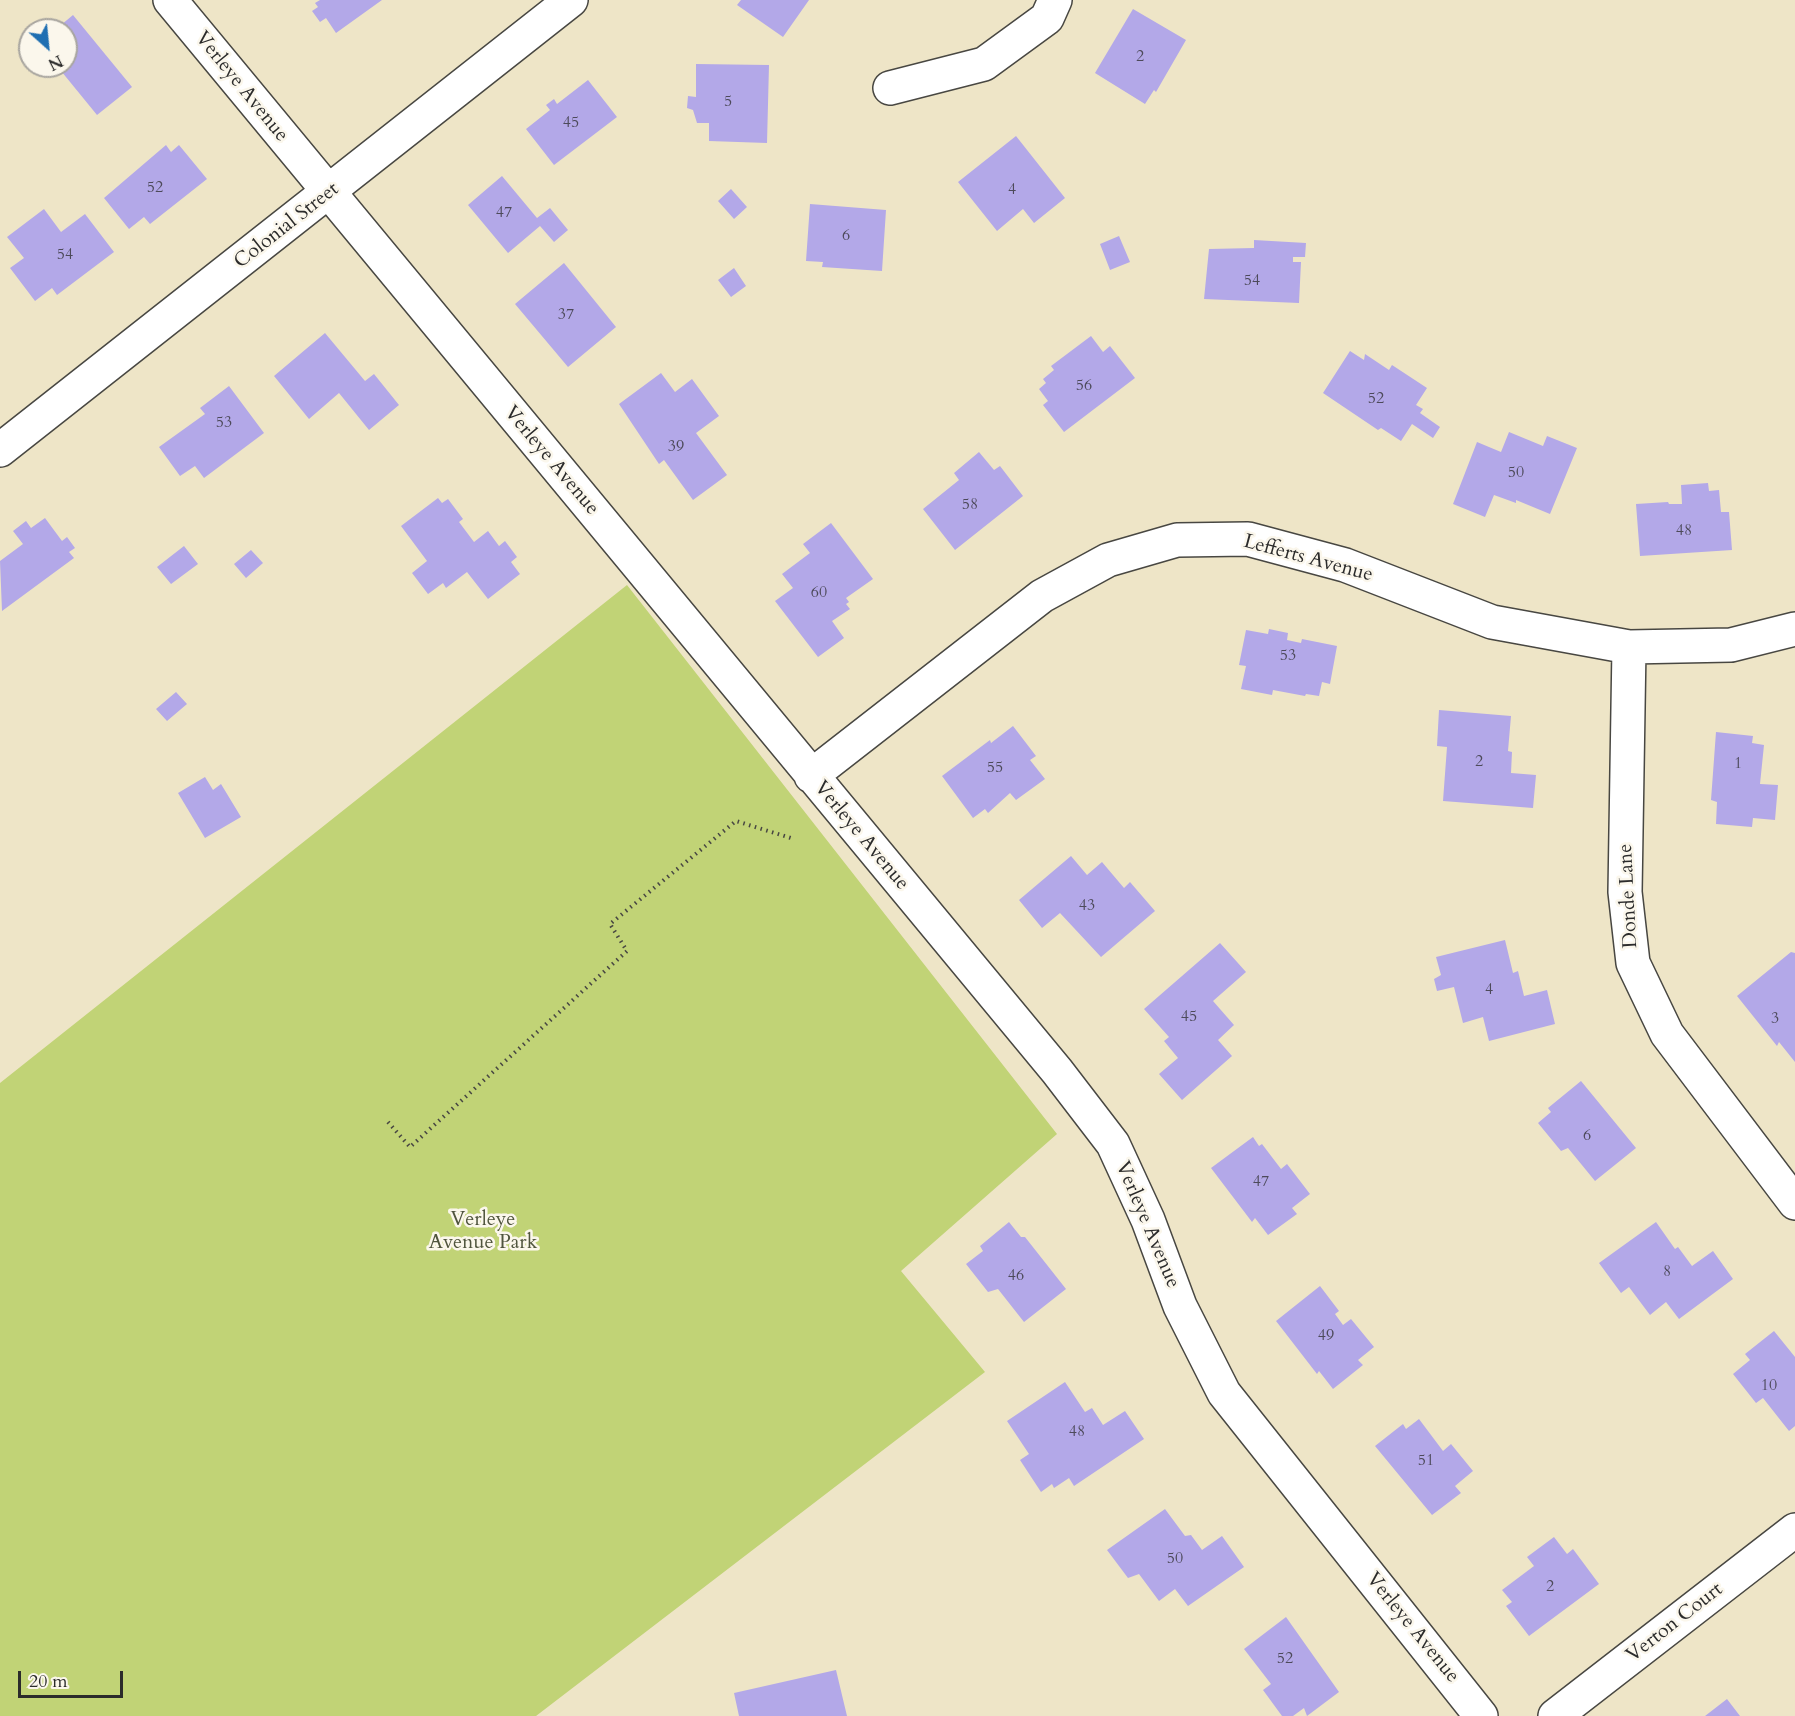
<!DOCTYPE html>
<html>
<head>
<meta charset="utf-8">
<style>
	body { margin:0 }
	#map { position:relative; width:1795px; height:1716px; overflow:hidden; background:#eee5c7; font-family:Cardo,serif }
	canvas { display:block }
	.north { position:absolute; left:18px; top:18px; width:60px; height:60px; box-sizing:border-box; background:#fbf7ec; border:2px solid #a8a59f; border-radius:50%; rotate:153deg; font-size:16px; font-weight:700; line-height:24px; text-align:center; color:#2b2b2b }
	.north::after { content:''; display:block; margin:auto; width:21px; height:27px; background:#1f6fb2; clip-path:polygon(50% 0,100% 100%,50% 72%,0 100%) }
	.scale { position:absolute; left:18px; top:1671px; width:105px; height:27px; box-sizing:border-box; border:3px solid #2b2b2b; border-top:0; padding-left:8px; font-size:18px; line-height:21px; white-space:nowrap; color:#2b2b2b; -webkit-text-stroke:4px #fbf7ec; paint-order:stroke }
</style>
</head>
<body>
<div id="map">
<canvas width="1795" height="1716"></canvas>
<div class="north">N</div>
<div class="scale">20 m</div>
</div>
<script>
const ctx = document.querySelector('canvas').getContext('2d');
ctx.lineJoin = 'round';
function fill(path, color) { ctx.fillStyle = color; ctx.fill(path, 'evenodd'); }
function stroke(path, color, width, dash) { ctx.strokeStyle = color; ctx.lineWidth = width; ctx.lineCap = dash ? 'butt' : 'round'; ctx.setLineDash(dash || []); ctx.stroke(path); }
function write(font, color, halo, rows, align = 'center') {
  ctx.font = font + ' Cardo,serif'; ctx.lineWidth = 5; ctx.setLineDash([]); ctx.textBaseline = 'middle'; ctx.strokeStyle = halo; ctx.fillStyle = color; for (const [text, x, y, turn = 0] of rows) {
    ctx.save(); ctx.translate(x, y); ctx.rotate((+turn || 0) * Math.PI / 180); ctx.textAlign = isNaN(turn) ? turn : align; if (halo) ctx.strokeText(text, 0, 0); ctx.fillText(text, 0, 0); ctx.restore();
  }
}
fill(new Path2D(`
	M 627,585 L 1057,1134 L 901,1271 L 985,1372 L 536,1716 L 0,1716 L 0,1083 Z`), '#c1d376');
fill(new Path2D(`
	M 320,0 L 382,0 L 336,33 L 326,18 L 320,22 L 312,11 L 318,7 L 315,3 Z
	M 741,0 L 809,0 L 783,37 L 737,5 Z
	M 1133,9 L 1186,40 L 1156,92 L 1154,90 L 1145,104 L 1095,73 Z
	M 73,15 L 132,87 L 97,115 L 57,66 L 66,66 L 66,30 L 55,30 Z
	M 696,64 L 769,65 L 767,143 L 709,141 L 709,123 L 697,123 L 693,110 L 687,108 L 688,96 L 696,97 Z
	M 588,80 L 617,117 L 554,165 L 526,129 L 550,110 L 546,105 L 554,99 L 557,104 Z
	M 1016,136 L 1065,198 L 1034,223 L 1023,209 L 997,231 L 958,182 Z
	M 166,145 L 171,152 L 179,145 L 207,179 L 150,224 L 144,217 L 129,229 L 104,198 Z
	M 502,176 L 537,218 L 550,208 L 568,230 L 554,242 L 540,226 L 508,253 L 468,205 Z
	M 731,189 L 747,207 L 734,219 L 718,201 Z
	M 810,204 L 886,210 L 882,271 L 822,267 L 823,262 L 806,261 Z
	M 44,209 L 61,232 L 85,214 L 114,252 L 57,295 L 52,288 L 35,301 L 10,268 L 24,258 L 7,237 Z
	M 1119,236 L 1130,262 L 1110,270 L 1100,244 Z
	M 1254,240 L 1306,243 L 1305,257 L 1293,257 L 1293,262 L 1301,262 L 1299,303 L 1204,299 L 1209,249 L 1254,248 Z
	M 564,263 L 616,327 L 568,367 L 515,304 Z
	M 734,268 L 746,286 L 731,297 L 718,280 Z
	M 325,333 L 365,381 L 374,374 L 399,405 L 369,430 L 339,393 L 309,419 L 274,376 Z
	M 1091,336 L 1103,352 L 1110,346 L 1135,378 L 1064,432 L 1043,405 L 1048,401 L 1039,389 L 1046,383 L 1043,379 L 1054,370 L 1051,366 Z
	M 1350,351 L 1364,360 L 1365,354 L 1389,370 L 1392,365 L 1427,388 L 1416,405 L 1423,409 L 1420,413 L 1440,427 L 1433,438 L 1412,424 L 1401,441 L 1381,428 L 1378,430 L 1323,393 Z
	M 661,373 L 675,392 L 692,379 L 719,416 L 696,433 L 727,475 L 693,500 L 664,460 L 659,464 L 619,404 Z
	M 229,386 L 264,433 L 204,478 L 195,466 L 180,476 L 159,447 L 205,414 L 200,408 Z
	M 1509,432 L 1543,446 L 1547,436 L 1577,448 L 1550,514 L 1516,500 L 1516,503 L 1494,495 L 1485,517 L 1453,504 L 1477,442 L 1501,452 Z
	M 979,452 L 994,470 L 1000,466 L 1023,496 L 955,550 L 923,509 L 959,480 L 954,473 Z
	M 1708,483 L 1709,491 L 1719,490 L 1721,512 L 1729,512 L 1732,550 L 1640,556 L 1636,504 L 1668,502 L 1669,504 L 1682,504 L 1681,485 Z
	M 438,498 L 442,503 L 448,499 L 463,519 L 459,522 L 474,542 L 488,531 L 499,546 L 505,541 L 517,557 L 511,562 L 520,574 L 488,599 L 467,572 L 446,588 L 443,583 L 428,594 L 412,573 L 427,561 L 401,526 Z
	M 45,518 L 62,541 L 67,537 L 75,548 L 69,552 L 74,558 L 2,611 L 0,561 L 23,544 L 13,531 L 26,521 L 31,528 Z
	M 831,523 L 873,579 L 846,598 L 849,602 L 846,604 L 850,609 L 832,621 L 844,638 L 818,657 L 775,601 L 793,588 L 782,574 L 810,553 L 803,544 Z
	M 184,546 L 198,564 L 171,584 L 157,567 Z
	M 251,550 L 263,563 L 246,578 L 234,564 Z
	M 1269,629 L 1288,633 L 1287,640 L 1301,643 L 1302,639 L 1337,646 L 1330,684 L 1322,682 L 1319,696 L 1306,694 L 1305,696 L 1273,690 L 1272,695 L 1241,689 L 1246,666 L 1239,665 L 1246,630 L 1268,634 Z
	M 176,692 L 187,704 L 167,721 L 156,709 Z
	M 1439,710 L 1511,716 L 1508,751 L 1512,752 L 1511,773 L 1536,775 L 1533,808 L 1443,801 L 1447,747 L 1437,746 Z
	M 1013,726 L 1036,756 L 1030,760 L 1045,779 L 1016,800 L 1010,793 L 988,813 L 985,809 L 973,818 L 942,776 L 990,740 L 991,743 Z
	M 1716,732 L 1753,736 L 1752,743 L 1764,745 L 1760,784 L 1778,785 L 1775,820 L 1753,818 L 1752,827 L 1716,824 L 1717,802 L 1711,800 Z
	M 205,777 L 213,790 L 221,784 L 241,817 L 205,838 L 178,793 Z
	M 1071,856 L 1087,875 L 1102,862 L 1124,888 L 1130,882 L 1155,911 L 1101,957 L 1060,913 L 1042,928 L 1019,900 Z
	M 1505,940 L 1513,973 L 1518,971 L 1524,996 L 1547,990 L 1555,1024 L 1489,1041 L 1483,1017 L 1463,1023 L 1454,987 L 1437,991 L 1434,979 L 1441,975 L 1436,957 Z
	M 1220,943 L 1246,972 L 1213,1001 L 1234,1025 L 1218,1040 L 1232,1056 L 1182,1100 L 1159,1074 L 1178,1058 L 1164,1041 L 1169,1037 L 1144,1009 Z
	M 1791,952 L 1795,953 L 1795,1062 L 1779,1042 L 1777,1046 L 1737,996 Z
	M 1581,1081 L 1636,1148 L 1595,1181 L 1568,1148 L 1561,1151 L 1538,1123 L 1551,1112 L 1548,1108 Z
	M 1253,1137 L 1259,1146 L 1262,1144 L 1281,1169 L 1287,1164 L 1310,1194 L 1292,1208 L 1297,1214 L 1268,1235 L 1255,1218 L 1252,1222 L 1211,1168 Z
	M 1009,1222 L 1021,1237 L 1025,1237 L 1066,1289 L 1024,1322 L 998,1289 L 988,1292 L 966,1264 L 983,1251 L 980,1246 Z
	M 1656,1222 L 1675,1249 L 1678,1247 L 1692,1266 L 1713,1251 L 1733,1279 L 1679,1319 L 1666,1302 L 1650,1315 L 1629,1287 L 1621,1293 L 1599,1263 Z
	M 1320,1286 L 1339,1311 L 1335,1314 L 1343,1325 L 1351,1319 L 1374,1347 L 1358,1360 L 1363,1365 L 1333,1389 L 1319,1371 L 1317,1374 L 1276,1321 Z
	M 1774,1331 L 1795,1357 L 1795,1426 L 1789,1431 L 1763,1398 L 1756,1403 L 1733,1374 L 1750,1360 L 1745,1354 Z
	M 1065,1382 L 1085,1412 L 1092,1408 L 1103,1425 L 1125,1411 L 1144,1439 L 1074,1486 L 1069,1478 L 1054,1488 L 1052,1484 L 1041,1492 L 1020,1460 L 1029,1454 L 1007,1421 Z
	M 1419,1419 L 1443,1451 L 1451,1444 L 1473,1471 L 1455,1486 L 1461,1493 L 1432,1515 L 1375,1446 L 1403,1424 L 1406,1429 Z
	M 1165,1509 L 1185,1536 L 1191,1535 L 1202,1550 L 1222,1536 L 1244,1567 L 1188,1606 L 1175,1589 L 1159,1601 L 1139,1574 L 1128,1578 L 1107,1550 Z
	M 1554,1537 L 1567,1554 L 1573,1549 L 1599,1584 L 1529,1636 L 1506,1606 L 1512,1602 L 1502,1590 L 1534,1566 L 1527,1557 Z
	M 1286,1617 L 1339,1692 L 1307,1716 L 1304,1708 L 1293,1716 L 1282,1716 L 1263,1690 L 1271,1684 L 1244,1649 Z
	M 836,1670 L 847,1716 L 739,1716 L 734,1693 Z
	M 1727,1699 L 1740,1716 L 1705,1716 Z`), '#b3a8e8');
const minor = new Path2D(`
	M 170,0 L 1057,1071 L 1113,1144 L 1148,1220 L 1180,1306 L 1224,1393 L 1481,1716
	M 890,88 L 984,64 L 1047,18 L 1055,0
	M 0,450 L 571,0
	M 1629,647 L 1625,892 L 1633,963 L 1667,1034 L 1795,1203
	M 811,776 L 1042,596 L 1108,560 L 1177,540 L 1248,539 L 1345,565 L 1492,622 L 1629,647 L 1731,645 L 1795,629
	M 1555,1716 L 1795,1530`);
stroke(minor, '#484742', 36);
stroke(new Path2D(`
	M 388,1122 L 410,1147 L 627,951 L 610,924 L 736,821 L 794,839`), '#484742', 4, [1.5, 4.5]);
stroke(minor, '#fff', 33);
write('16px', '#4d4a5a', null, [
	["2",1140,57],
	["5",728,102],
	["45",571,123],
	["52",155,188],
	["4",1012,190],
	["47",504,213],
	["6",846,236],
	["54",65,255],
	["54",1252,281],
	["37",566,315],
	["56",1084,386],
	["52",1376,399],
	["53",224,423],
	["39",676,447],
	["50",1516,473],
	["58",970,505],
	["48",1684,531],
	["60",819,593],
	["53",1288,656],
	["2",1479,762],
	["1",1738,764],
	["55",995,768],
	["43",1087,906],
	["4",1489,990],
	["45",1189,1017],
	["3",1775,1019],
	["6",1587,1136],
	["47",1261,1182],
	["8",1667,1272],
	["46",1016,1276],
	["49",1326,1336],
	["10",1769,1386],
	["48",1077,1432],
	["51",1426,1461],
	["50",1175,1559],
	["2",1550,1587],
	["52",1285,1659]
]);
write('20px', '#2b2b2b', '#fbf7ec', [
	["Verleye Avenue",241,87,51],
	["Colonial Street",287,226,-38],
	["Verleye Avenue",551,461,50],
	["Lefferts Avenue",1308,559,15],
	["Verleye Avenue",861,836,50],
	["Donde Lane",1629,896,-93],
	["Verleye Avenue",1147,1225,67],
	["Verton Court",1675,1623,-38],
	["Verleye Avenue",1412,1628,51]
]);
write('20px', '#50553e', '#fbf7ec', [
	["Verleye",483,1220],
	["Avenue Park",483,1243]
]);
</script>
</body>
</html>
